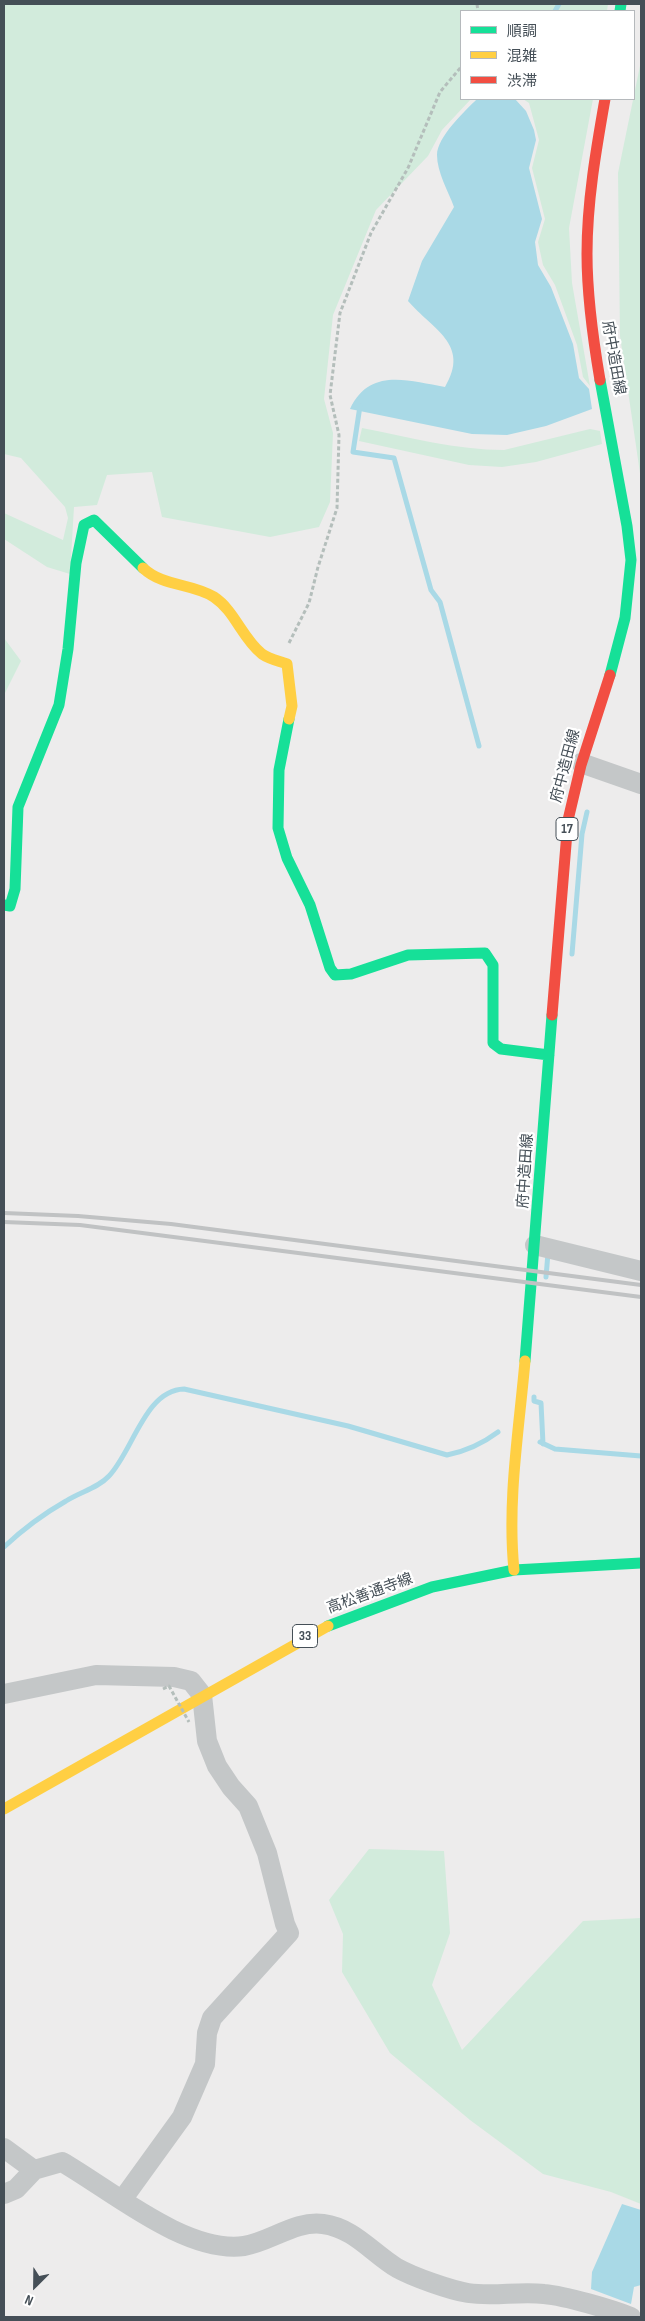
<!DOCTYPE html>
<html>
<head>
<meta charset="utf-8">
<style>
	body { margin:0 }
	#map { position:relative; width:645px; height:2321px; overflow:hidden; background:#edecec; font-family:"Sofia Sans Condensed","Noto Sans JP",sans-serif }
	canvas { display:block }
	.frame { position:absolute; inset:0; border:5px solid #454f57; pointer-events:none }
	.legend { position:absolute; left:460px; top:10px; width:175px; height:90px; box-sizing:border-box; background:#fff; border:1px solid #b5b9bc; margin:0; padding:6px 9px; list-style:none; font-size:15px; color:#454f57 }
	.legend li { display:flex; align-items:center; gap:10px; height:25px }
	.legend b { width:25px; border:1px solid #b5b9bc }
	.north { position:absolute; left:10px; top:2261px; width:50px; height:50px; -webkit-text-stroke:4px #fff; paint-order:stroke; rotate:203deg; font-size:14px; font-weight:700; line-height:20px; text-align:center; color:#454f57 }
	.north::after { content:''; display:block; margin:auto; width:18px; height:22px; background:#454f57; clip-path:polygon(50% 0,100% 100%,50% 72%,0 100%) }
</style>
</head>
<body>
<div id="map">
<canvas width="645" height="2321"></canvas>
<div class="frame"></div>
<ul class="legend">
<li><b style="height:6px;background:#16e098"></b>順調</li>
<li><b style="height:6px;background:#ffcf43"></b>混雑</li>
<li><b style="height:6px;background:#f24e42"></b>渋滞</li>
</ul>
<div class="north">N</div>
</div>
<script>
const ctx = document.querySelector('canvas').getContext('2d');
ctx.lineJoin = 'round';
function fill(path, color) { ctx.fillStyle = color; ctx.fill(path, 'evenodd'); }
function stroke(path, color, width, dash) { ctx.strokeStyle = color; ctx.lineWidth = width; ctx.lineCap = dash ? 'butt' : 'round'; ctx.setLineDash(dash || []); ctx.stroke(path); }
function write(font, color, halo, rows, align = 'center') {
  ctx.font = font + ' "Sofia Sans Condensed","Noto Sans JP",sans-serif'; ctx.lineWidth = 4.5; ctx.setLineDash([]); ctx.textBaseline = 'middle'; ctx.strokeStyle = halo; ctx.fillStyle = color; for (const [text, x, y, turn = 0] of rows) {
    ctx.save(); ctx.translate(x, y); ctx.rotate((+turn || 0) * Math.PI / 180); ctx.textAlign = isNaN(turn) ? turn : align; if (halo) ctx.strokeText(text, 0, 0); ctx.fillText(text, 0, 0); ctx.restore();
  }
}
fill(new Path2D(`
	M 4,4 L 608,4 L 607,11 L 461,11 L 461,99 L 471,99 L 442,130 L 428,156 L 376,210 L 333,315 L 324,399 L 333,433 L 330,502 L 319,527 L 270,537 L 162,517 L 152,472 L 107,475 L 97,505 L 74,507 L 70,574 L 47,567 L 4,539 L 4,513 L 63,540 L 68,518 L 65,507 L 21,458 L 4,454 Z
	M 641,61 L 641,480 L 620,336 L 618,173 Z
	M 523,99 L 593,99 L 569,228 L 572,283 L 590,386 L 583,377 L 577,345 L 555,285 L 543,265 L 538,242 L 545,219 L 532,168 L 539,140 L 529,103 Z
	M 362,428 C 409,437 456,450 504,450 L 590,429 L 600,431 L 602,444 L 536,462 L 502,467 L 469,465 L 359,441 Z
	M 4,638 L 21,661 L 4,695 Z
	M 369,1849 L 444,1851 L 450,1933 L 432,1985 L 462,2050 L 583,1921 L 641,1918 L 641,2204 L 611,2192 L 543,2174 L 470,2120 L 390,2053 L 342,1972 L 343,1934 L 329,1900 Z`), '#d2ebdc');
fill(new Path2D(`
	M 477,99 L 515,99 L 526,111 L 534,130 L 536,140 L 529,168 L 542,219 L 535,242 L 538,265 L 551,287 L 573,344 L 579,378 L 589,389 L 592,409 L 546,426 L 507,435 L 472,434 L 350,409 C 370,367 408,381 445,387 C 471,344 432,329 408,301 L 422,261 L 454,207 C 448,191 437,172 437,155 C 437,137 465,111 477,99 Z
	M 622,2204 L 641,2210 L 641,2285 L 634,2287 L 631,2304 L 591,2289 L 592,2272 Z`), '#a9d9e6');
stroke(new Path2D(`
	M 555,11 L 559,4
	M 360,406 L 353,452 L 394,458 L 431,590 L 440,602 L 479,746
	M 572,954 L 582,834 L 587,812
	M 546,1277 L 548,1253
	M 534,1397 L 534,1401 L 541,1403 L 543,1444
	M 540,1442 L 555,1449 L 641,1456
	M 4,1547 C 22,1530 45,1513 66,1501 C 80,1492 98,1488 109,1476 C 133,1451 145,1390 184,1389 L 348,1426 L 447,1455 C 467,1451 482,1444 498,1432`), '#a9d9e6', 5);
stroke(new Path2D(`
	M 477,4 L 478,11
	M 289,643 L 309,603 L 318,567 L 337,508 L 339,435 L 330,395 L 340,313 L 371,233 L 408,168 L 440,92 L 461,67`), '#b4bebb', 3, [4, 2.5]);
stroke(new Path2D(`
	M 581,763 L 641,784
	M 535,1245 L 641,1271
	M 4,1694 L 96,1675 L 174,1677 L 191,1681 L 202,1695 L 207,1741 L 217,1766 L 231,1787 L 248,1806 L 267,1853 L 285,1924 L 289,1933 L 212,2018 L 207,2033 L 205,2064 L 182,2117 L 122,2200
	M 4,2148 L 34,2170
	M 4,2194 L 16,2189 L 34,2170 L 62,2162 C 111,2190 186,2254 244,2246 C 270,2242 296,2220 323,2224 C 354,2228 372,2253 397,2268 C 413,2277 450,2290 468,2293 C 493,2297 519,2291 544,2294 C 566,2296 610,2309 631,2317`), '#c4c7c8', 20);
stroke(new Path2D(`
	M 620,11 L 621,4
	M 600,380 L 627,526 L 631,560 L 625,618 L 610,675
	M 289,719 L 279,770 L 278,828 L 287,858 L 310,905 L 330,968 L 335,975 L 351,974 L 408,955 L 485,953 L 493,965 L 493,1043 L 501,1049 L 549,1055
	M 4,905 L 10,906 L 15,889 L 18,807 L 59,705 L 68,649 L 76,563 L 84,525 L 94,520 L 143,568
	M 525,1361 L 552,1015
	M 328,1626 L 432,1587 L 514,1570 L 641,1563`), '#16e098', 11);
stroke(new Path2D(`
	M 143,568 C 163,587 192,583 214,597 C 235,611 242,638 262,654 C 269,659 279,661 287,664 L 292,706 L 289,719
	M 514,1570 C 507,1501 519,1430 525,1361
	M 4,1809 L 328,1626`), '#ffcf43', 11);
stroke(new Path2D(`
	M 600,380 C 593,339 587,296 587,254 C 587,202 596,150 605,99
	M 552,1015 L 568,820 L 581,765 L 610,675`), '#f24e42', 11);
stroke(new Path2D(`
	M 4,1213 L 78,1216 L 171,1224 L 641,1285
	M 4,1222 L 80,1225 L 641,1297`), '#c0c2c3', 4);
stroke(new Path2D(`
	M 163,1689 L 169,1686 L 189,1722`), '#b4bebb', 3, [4, 2.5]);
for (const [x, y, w] of [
	[567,829,22],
	[305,1636,25]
]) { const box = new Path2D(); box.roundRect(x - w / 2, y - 11.5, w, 23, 4); ctx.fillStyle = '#fff'; ctx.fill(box); stroke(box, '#454f57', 1); }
write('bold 14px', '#454f57', null, [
	["17",567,829],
	["33",305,1636]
]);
write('15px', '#454f57', '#fff', [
	["府中造田線",613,358,80],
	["府中造田線",566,766,-75],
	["府中造田線",526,1171,-86],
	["高松善通寺線",370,1594,-20]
]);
</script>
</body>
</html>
